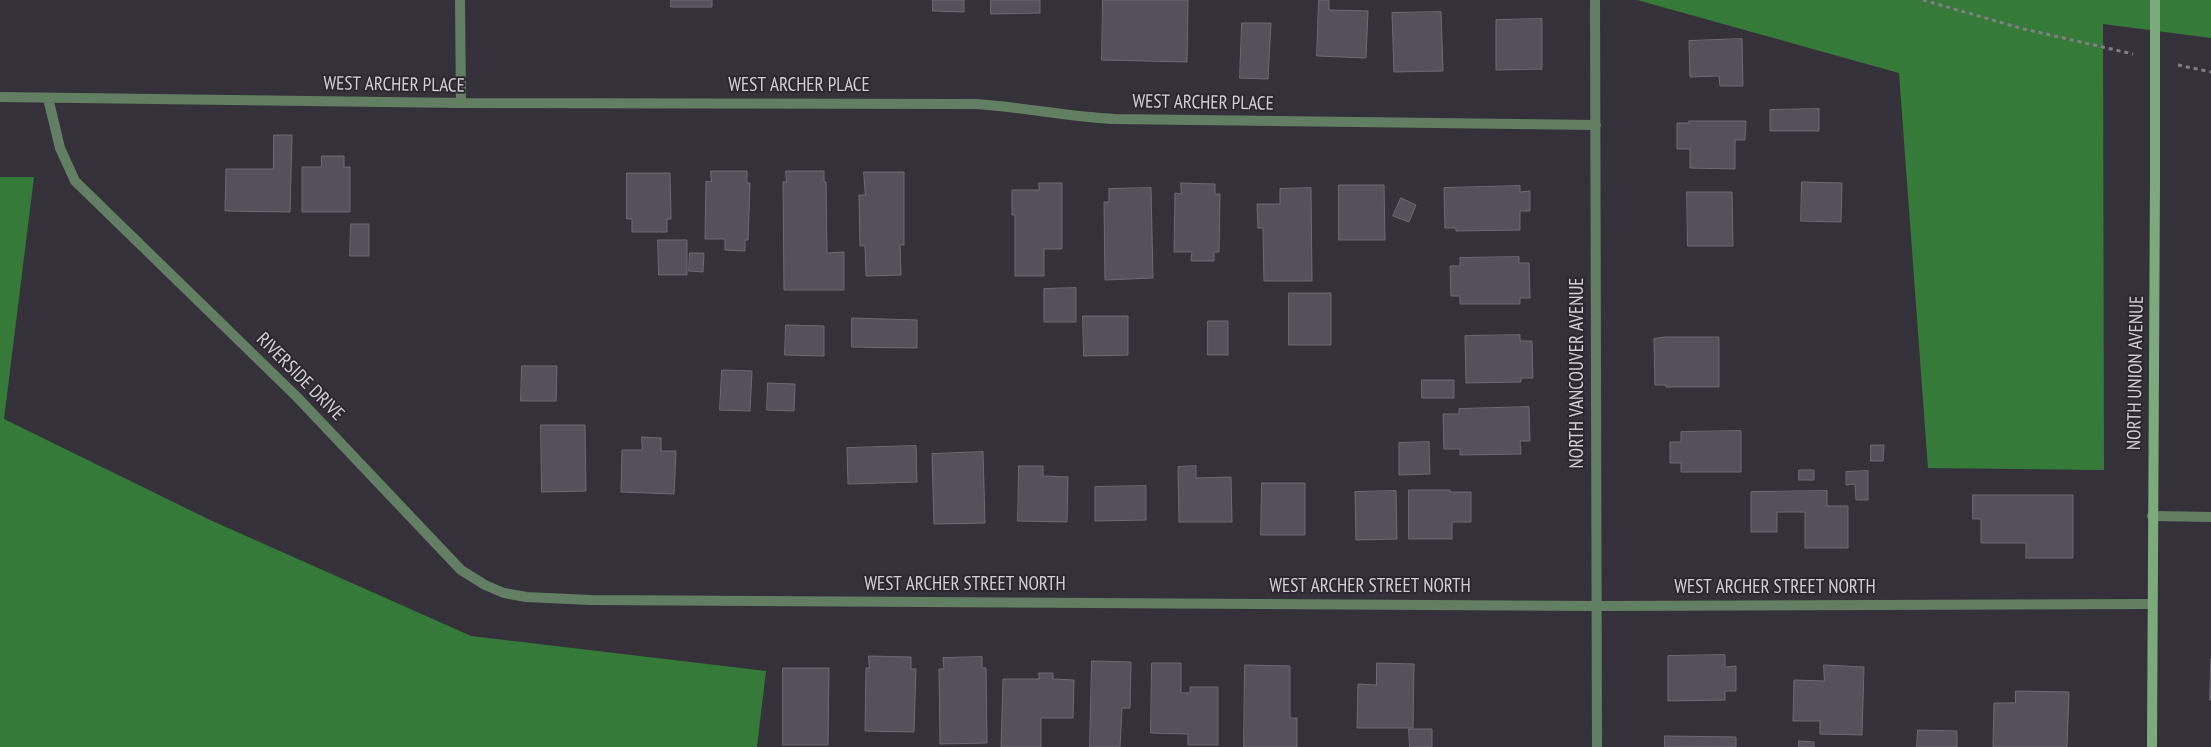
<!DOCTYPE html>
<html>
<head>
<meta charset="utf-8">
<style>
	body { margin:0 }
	canvas { display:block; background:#35313a }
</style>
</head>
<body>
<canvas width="2211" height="747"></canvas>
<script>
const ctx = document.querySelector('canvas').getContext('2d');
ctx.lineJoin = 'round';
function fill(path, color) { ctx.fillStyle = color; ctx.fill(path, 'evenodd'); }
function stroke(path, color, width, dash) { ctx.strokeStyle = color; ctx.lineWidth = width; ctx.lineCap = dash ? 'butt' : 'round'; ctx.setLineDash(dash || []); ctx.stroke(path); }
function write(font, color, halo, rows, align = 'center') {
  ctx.font = font + ' "PT Sans Narrow",sans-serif'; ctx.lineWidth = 4; ctx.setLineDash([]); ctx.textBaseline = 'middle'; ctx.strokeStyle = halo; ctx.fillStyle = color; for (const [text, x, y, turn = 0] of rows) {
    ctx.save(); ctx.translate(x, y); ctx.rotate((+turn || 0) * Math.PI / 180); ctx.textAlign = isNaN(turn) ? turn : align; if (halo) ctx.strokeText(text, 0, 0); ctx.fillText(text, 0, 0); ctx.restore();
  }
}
fill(new Path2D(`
	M 1637,0 L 2211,0 L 2211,38 L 2103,24 L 2104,470 L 1928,468 L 1899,73 Z
	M 0,177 L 34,177 L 4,419 L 210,520 L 471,636 L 766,671 L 757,747 L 0,747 Z`), '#357a39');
const building = new Path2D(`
	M 671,0 L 712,0 L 712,7 L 671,7 Z
	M 933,0 L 964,0 L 964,12 L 933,11 Z
	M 991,0 L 1040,0 L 1040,13 L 991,14 Z
	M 1103,0 L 1188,0 L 1187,62 L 1102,60 Z
	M 1319,0 L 1329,0 L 1329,10 L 1368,11 L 1366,58 L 1317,56 Z
	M 1441,12 L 1443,71 L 1394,72 L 1392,13 Z
	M 1542,19 L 1542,69 L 1496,70 L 1496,20 Z
	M 1242,23 L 1271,23 L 1268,79 L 1240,78 Z
	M 1742,39 L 1743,86 L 1720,86 L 1719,76 L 1690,77 L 1689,41 Z
	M 1819,109 L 1819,131 L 1770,131 L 1770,110 Z
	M 1689,121 L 1746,121 L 1745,140 L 1735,140 L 1735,169 L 1690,168 L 1690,149 L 1677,149 L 1677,123 L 1689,123 Z
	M 274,135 L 292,135 L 290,212 L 225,211 L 226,169 L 273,169 Z
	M 322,156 L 344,156 L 344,167 L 350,167 L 350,212 L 302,212 L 302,167 L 321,167 Z
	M 711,171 L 747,171 L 747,183 L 750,183 L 748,240 L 745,240 L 745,251 L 725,250 L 725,239 L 705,239 L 706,181 L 711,182 Z
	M 786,171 L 824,171 L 824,182 L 826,182 L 827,253 L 844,252 L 844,290 L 784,290 L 783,182 L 786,182 Z
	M 864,172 L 904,172 L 904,245 L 900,245 L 901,275 L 866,276 L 865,246 L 860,246 L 859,195 L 865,195 Z
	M 627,173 L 670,173 L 671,219 L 667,219 L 667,232 L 632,232 L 632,219 L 627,219 Z
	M 1802,182 L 1842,183 L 1841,222 L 1801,221 Z
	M 1039,183 L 1062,183 L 1062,249 L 1044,249 L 1044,276 L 1015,276 L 1015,215 L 1012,215 L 1012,190 L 1039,190 Z
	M 1181,183 L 1215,184 L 1215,194 L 1220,194 L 1219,252 L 1214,252 L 1214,261 L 1191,261 L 1192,252 L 1174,252 L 1175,193 L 1181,194 Z
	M 1339,185 L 1384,185 L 1385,240 L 1339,240 Z
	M 1520,186 L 1520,192 L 1530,191 L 1530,211 L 1520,211 L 1520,230 L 1456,231 L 1456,228 L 1445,228 L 1444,188 Z
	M 1151,188 L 1153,278 L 1105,280 L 1104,202 L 1109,202 L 1109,189 Z
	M 1311,188 L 1312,281 L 1264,281 L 1263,228 L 1258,228 L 1257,204 L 1280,204 L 1280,189 Z
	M 1687,192 L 1732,192 L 1733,246 L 1688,246 Z
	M 1401,198 L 1416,205 L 1409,222 L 1393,216 Z
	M 351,224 L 369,224 L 369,256 L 350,256 Z
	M 658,240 L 687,240 L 687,275 L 659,275 Z
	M 690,253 L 704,253 L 703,272 L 689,271 Z
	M 1519,257 L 1519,263 L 1529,263 L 1530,298 L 1520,298 L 1520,304 L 1460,304 L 1460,296 L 1451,296 L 1450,266 L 1460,266 L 1460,258 Z
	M 1076,288 L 1076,322 L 1044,322 L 1044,289 Z
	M 1289,293 L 1331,293 L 1331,345 L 1289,345 Z
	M 1083,316 L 1128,316 L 1128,355 L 1084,356 Z
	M 852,318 L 917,320 L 917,348 L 852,347 Z
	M 1208,321 L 1228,321 L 1228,355 L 1208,355 Z
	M 786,325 L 824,326 L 824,356 L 785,355 Z
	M 1520,335 L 1520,341 L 1532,341 L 1533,378 L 1521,378 L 1521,382 L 1466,383 L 1465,336 Z
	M 1665,337 L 1719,337 L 1719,387 L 1666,387 L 1666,385 L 1655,385 L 1654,339 Z
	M 522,366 L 557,366 L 556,401 L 521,401 Z
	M 722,370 L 752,371 L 750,411 L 720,410 Z
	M 1422,380 L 1454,380 L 1454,398 L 1422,398 Z
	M 768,383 L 795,384 L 794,411 L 767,410 Z
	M 1529,407 L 1530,441 L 1520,441 L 1521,454 L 1460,455 L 1460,449 L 1444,449 L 1443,414 L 1459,414 L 1459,409 Z
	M 541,425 L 585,425 L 586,491 L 542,492 Z
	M 1741,431 L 1741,472 L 1681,472 L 1681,463 L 1670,463 L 1670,442 L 1681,442 L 1681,432 Z
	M 642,437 L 661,438 L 661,451 L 676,451 L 674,494 L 621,492 L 622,450 L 642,450 Z
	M 1429,442 L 1430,474 L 1399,475 L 1399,443 Z
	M 1871,445 L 1884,445 L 1883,461 L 1871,461 Z
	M 916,446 L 917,482 L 848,484 L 847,448 Z
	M 983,452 L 985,523 L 934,524 L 932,454 Z
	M 1019,466 L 1043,466 L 1043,476 L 1068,477 L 1067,522 L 1018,521 Z
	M 1196,466 L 1196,478 L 1231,477 L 1232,522 L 1179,522 L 1178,467 Z
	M 1799,470 L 1814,470 L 1814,480 L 1799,480 Z
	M 1868,471 L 1868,500 L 1856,500 L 1855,484 L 1846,485 L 1846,472 Z
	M 1262,483 L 1305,483 L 1305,535 L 1261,535 Z
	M 1146,486 L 1146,520 L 1095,521 L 1095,487 Z
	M 1409,490 L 1450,490 L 1450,492 L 1471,492 L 1471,522 L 1452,522 L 1452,539 L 1409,539 Z
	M 1396,491 L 1397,539 L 1356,540 L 1355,492 Z
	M 1827,491 L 1827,506 L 1848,506 L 1848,548 L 1805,548 L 1805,512 L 1777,512 L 1777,532 L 1751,532 L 1751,492 Z
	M 1973,495 L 2073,495 L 2073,558 L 2026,558 L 2026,543 L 1981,543 L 1981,519 L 1973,519 Z
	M 1725,655 L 1725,667 L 1736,666 L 1736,691 L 1725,691 L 1725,700 L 1668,701 L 1668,656 Z
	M 869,656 L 911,657 L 911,669 L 916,669 L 914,732 L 865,731 L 866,668 L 869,668 Z
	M 982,657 L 982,668 L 986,668 L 987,743 L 940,744 L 939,669 L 944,669 L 943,658 Z
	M 2211,659 L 2211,700 L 2210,700 Z
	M 1092,661 L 1131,662 L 1130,708 L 1122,708 L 1120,747 L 1090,747 Z
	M 1152,663 L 1181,663 L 1181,693 L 1190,693 L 1190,687 L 1218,687 L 1218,745 L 1188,745 L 1188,734 L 1151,733 Z
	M 1377,663 L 1414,664 L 1413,728 L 1357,728 L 1358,684 L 1376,685 Z
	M 1245,665 L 1290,666 L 1290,718 L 1297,718 L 1297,747 L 1244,747 Z
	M 1824,665 L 1864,667 L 1862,735 L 1820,734 L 1820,721 L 1793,721 L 1794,680 L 1824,681 Z
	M 783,668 L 829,668 L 828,745 L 783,745 Z
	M 1039,673 L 1053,673 L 1053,679 L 1074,680 L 1073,718 L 1041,718 L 1041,747 L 1001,747 L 1003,679 L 1039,679 Z
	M 2016,691 L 2069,692 L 2067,747 L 1993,747 L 1994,703 L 2015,703 Z
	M 1409,729 L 1432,729 L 1432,747 L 1410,747 Z
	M 1918,730 L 1957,731 L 1957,747 L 1917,747 Z
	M 1665,736 L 1736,737 L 1736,747 L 1665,747 Z
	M 1799,741 L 1814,742 L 1814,747 L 1799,747 Z`);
fill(building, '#55515c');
stroke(building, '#6e6974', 1);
stroke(new Path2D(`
	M 1923,0 L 2020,28 L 2133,54
	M 2178,65 L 2211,72`), '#817e86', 3, [4, 4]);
stroke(new Path2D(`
	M 460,0 L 461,103
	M 1595,0 L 1597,747
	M 0,97 L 461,103 L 976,104 C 1023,107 1068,117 1115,119 L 1596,125
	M 48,98 L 60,148 L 75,181 L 297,397 L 461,570 L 485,585 L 504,593 L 526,597 L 590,600 L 1596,606 L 2151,604
	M 2152,516 L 2211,517`), '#637f63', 10);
stroke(new Path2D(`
	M 2152,747 L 2155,179`), '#7caa7c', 10);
stroke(new Path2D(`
	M 2155,0 L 2155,179`), '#7caa7c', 10);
write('19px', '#d2d0d6', '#2b2730', [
	["WEST ARCHER PLACE",394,85,1],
	["WEST ARCHER PLACE",799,86],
	["WEST ARCHER PLACE",1203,103,1],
	["NORTH VANCOUVER AVENUE",1578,373,-90],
	["NORTH UNION AVENUE",2136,373,-89],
	["RIVERSIDE DRIVE",300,377,45],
	["WEST ARCHER STREET NORTH",965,585],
	["WEST ARCHER STREET NORTH",1370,587],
	["WEST ARCHER STREET NORTH",1775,588]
]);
</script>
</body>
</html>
